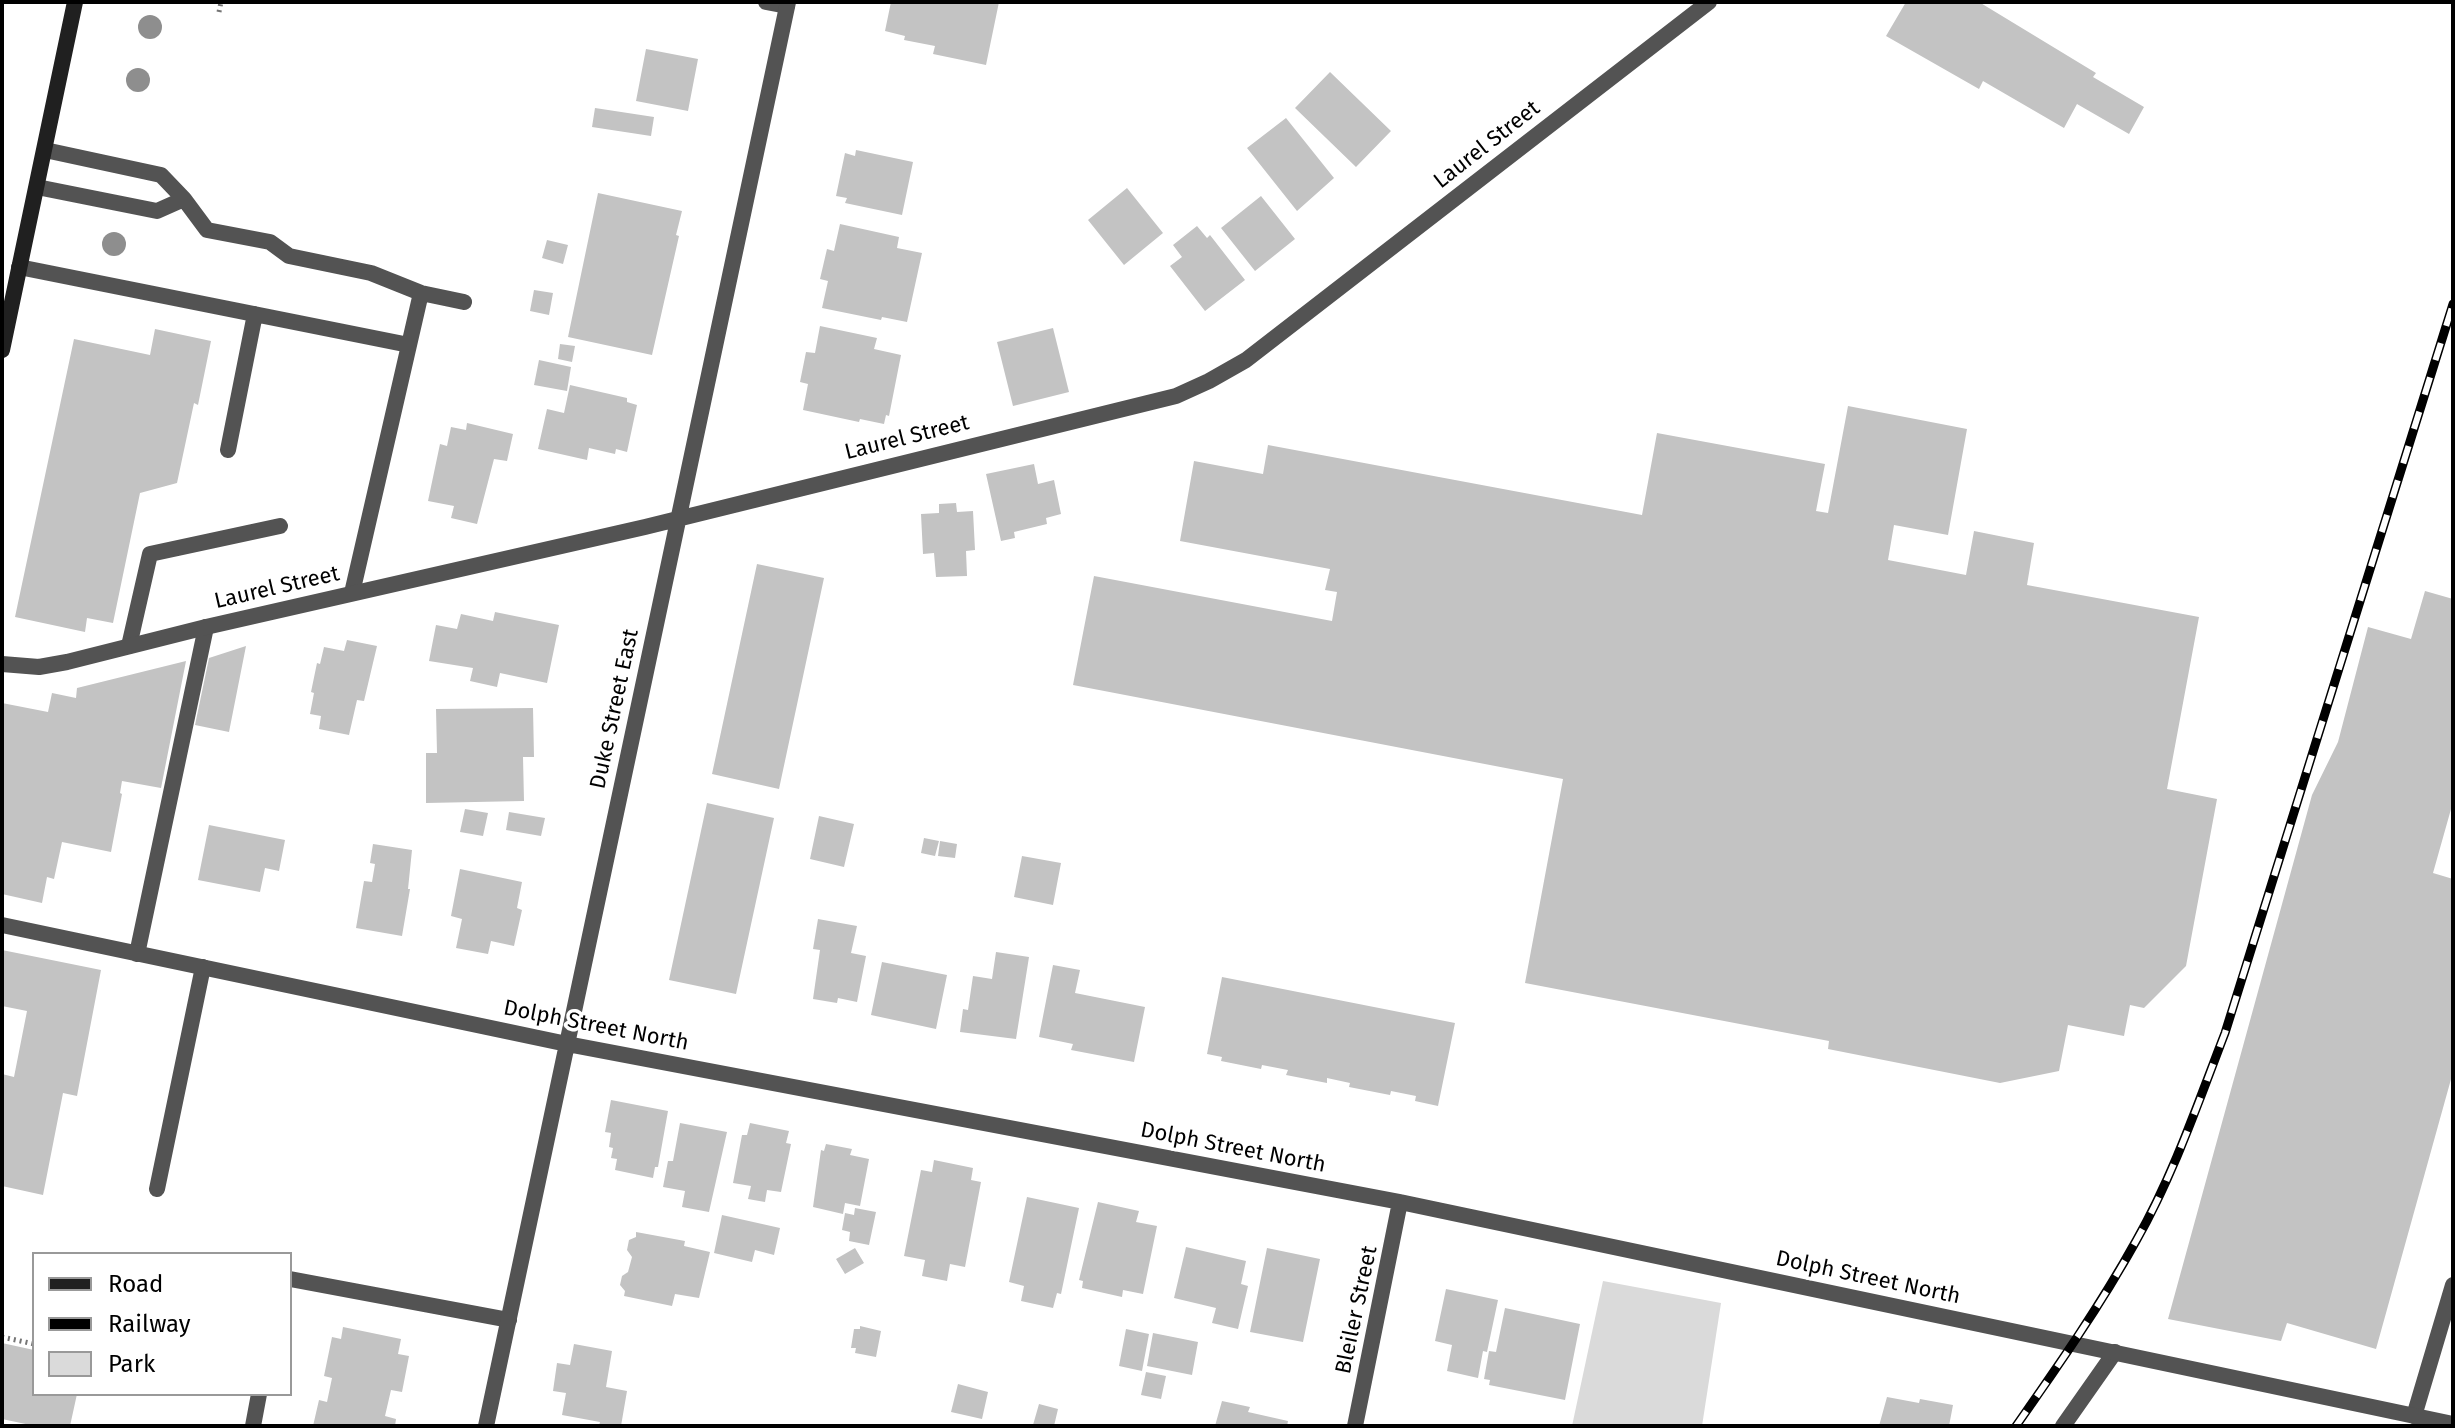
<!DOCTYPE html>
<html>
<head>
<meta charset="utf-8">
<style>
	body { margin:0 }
	#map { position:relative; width:2455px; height:1428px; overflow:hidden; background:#fff; font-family:"Fira Sans",sans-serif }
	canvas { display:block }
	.frame { position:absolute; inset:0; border:4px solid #000; pointer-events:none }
	.legend { position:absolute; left:32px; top:1252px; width:260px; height:144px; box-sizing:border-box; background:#fff; border:2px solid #999; margin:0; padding:10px 14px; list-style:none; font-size:24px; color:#000 }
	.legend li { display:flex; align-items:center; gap:16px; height:40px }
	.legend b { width:40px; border:2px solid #999 }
</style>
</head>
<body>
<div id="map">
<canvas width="2455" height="1428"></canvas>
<div class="frame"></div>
<ul class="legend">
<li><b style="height:10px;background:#202020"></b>Road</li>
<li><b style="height:10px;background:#000"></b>Railway</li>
<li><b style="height:22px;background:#dadada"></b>Park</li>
</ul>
</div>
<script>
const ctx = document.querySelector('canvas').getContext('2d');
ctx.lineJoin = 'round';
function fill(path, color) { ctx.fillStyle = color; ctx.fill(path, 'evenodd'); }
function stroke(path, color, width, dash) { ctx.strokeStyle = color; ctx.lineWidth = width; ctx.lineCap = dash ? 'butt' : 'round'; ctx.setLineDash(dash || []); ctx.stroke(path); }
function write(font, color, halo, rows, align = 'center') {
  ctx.font = font + ' "Fira Sans",sans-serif'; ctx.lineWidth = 7; ctx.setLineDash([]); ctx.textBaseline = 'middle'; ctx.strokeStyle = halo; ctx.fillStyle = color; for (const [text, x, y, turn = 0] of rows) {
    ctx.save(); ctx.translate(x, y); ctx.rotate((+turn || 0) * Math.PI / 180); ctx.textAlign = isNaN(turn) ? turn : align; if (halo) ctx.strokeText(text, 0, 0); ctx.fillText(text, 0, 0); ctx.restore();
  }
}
fill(new Path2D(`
	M 1603,1281 L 1721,1303 L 1702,1426 L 1572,1426 Z`), '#dadada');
fill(new Path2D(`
	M 891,2 L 999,2 L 986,65 L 933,54 L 935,46 L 904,40 L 905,36 L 885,31 Z
	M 1906,2 L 1979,2 L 2096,73 L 2093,77 L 2144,107 L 2129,134 L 2077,104 L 2064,128 L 1983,81 L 1979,89 L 1886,36 Z
	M 646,49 L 698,59 L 688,111 L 636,101 Z
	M 1330,72 L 1391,131 L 1356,167 L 1295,108 Z
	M 595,108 L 654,117 L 651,136 L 592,127 Z
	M 1286,118 L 1334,178 L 1297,211 L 1247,148 Z
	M 856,150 L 913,162 L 902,215 L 845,203 L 847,198 L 836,196 L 845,153 L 855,156 Z
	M 1127,188 L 1163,233 L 1124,265 L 1088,220 Z
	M 598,193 L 682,211 L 676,235 L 679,236 L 652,355 L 568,337 Z
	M 1261,196 L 1295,239 L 1255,271 L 1221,228 Z
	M 840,224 L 899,237 L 897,248 L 922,253 L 907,322 L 882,317 L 881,320 L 822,308 L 828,281 L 820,279 L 827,249 L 834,251 Z
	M 1197,226 L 1207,238 L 1210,235 L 1245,280 L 1205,311 L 1170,266 L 1182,257 L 1173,245 Z
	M 547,240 L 568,245 L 563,264 L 542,258 Z
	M 534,290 L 553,293 L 549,315 L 530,311 Z
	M 820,326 L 877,338 L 874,349 L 901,355 L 889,416 L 886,415 L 884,424 L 860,419 L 859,422 L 803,410 L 808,384 L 800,382 L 806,352 L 815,353 Z
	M 1053,328 L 1069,392 L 1013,406 L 997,342 Z
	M 155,329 L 211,341 L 198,405 L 194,403 L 177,483 L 140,493 L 113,623 L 87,618 L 85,632 L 15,617 L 74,339 L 150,355 Z
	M 560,344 L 575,346 L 572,362 L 558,359 Z
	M 539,360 L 571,367 L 567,391 L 534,385 Z
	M 570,385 L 627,398 L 627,402 L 637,405 L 627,452 L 616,449 L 615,454 L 589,448 L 587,460 L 538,449 L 547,409 L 564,413 Z
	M 1848,406 L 1967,429 L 1948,535 L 1894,525 L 1888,560 L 1966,575 L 1974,531 L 2034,543 L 2027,585 L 2199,617 L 2167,789 L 2217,799 L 2186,966 L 2144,1008 L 2130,1005 L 2124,1036 L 2068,1025 L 2059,1071 L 2000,1083 L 1828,1049 L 1829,1041 L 1525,983 L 1563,779 L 1073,685 L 1094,576 L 1332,621 L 1337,592 L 1325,590 L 1330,569 L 1180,541 L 1194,461 L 1263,474 L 1268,445 L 1642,515 L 1657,433 L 1825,464 L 1816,511 L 1828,513 Z
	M 467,423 L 513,434 L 507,461 L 494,459 L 477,524 L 451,518 L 454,506 L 428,501 L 440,444 L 447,446 L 451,427 L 466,430 Z
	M 1034,464 L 1038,484 L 1054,480 L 1061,514 L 1046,518 L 1047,524 L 1014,532 L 1015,538 L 1001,541 L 986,474 Z
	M 956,503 L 957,512 L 973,511 L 975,550 L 966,551 L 967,576 L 936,577 L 934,553 L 923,554 L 921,514 L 939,513 L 939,504 Z
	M 757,564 L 824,578 L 779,789 L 712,774 Z
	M 2425,591 L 2453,599 L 2453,802 L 2433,873 L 2453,879 L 2453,1072 L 2376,1349 L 2287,1323 L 2281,1341 L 2168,1319 L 2312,795 L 2338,742 L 2368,627 L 2411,639 Z
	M 495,612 L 559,625 L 547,683 L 500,673 L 497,687 L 470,681 L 473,668 L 429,661 L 436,625 L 457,629 L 461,614 L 493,621 Z
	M 347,640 L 377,646 L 364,701 L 357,700 L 349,735 L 319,729 L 321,716 L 310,714 L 314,693 L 311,692 L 317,663 L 320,664 L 324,647 L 344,651 Z
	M 246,646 L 229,732 L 195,725 L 209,658 Z
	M 186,661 L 161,788 L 122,781 L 120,793 L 122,794 L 111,852 L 62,842 L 54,879 L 47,877 L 42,903 L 2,894 L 2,703 L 48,712 L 52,693 L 76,698 L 77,688 Z
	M 533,708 L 534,757 L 523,757 L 524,801 L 426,803 L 426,753 L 437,753 L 436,709 Z
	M 707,803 L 774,818 L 736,994 L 669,980 Z
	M 465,809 L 488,813 L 483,836 L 460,832 Z
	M 509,812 L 545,818 L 541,836 L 506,830 Z
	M 819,816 L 854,824 L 844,867 L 810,859 Z
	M 209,825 L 285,840 L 279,871 L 265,868 L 260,892 L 198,880 Z
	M 924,838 L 939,841 L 935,856 L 921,853 Z
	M 940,841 L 957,844 L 955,858 L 938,856 Z
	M 373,844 L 412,850 L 408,889 L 410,889 L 402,936 L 356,928 L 364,881 L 372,882 L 375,864 L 370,863 Z
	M 1022,856 L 1061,863 L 1053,905 L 1014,897 Z
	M 460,869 L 522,882 L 517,908 L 522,910 L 514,946 L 491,941 L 488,954 L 456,948 L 462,919 L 451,916 Z
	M 818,919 L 857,926 L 851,953 L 866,956 L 857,1002 L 838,998 L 837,1003 L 813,999 L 820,950 L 813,949 Z
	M 2,950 L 101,970 L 77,1096 L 63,1093 L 43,1195 L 2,1186 L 2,1074 L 14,1077 L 27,1011 L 2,1006 Z
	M 996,952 L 1029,957 L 1016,1039 L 960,1032 L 963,1009 L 968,1010 L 973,976 L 992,979 Z
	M 882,962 L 947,975 L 936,1029 L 871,1015 Z
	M 1053,965 L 1080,970 L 1075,993 L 1145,1007 L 1134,1062 L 1071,1050 L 1073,1044 L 1039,1037 Z
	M 1222,977 L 1455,1023 L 1438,1106 L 1415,1101 L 1416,1096 L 1391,1091 L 1390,1095 L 1349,1087 L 1350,1083 L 1327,1078 L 1327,1083 L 1286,1075 L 1288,1070 L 1262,1065 L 1261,1069 L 1221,1061 L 1222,1057 L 1207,1054 Z
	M 611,1100 L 668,1111 L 658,1167 L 655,1167 L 653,1178 L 615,1170 L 617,1159 L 611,1158 L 613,1148 L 609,1147 L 611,1133 L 605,1132 Z
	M 680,1123 L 727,1132 L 709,1212 L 682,1207 L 685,1191 L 663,1187 L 668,1161 L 673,1161 Z
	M 750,1123 L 789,1131 L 786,1143 L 791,1144 L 781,1192 L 767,1190 L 765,1202 L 748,1199 L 751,1186 L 733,1183 L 742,1135 L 747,1135 Z
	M 826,1144 L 852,1149 L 850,1155 L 869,1159 L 860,1206 L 845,1203 L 843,1214 L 813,1207 L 821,1150 L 824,1151 Z
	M 934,1160 L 973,1168 L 971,1180 L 981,1182 L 965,1267 L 950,1264 L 947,1281 L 922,1276 L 925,1260 L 904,1256 L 921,1170 L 932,1172 Z
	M 1027,1197 L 1079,1208 L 1061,1294 L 1057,1293 L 1053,1308 L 1021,1301 L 1024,1286 L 1009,1282 Z
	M 1098,1202 L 1139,1211 L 1136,1222 L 1157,1226 L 1143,1294 L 1123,1290 L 1122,1297 L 1082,1288 L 1083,1281 L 1079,1280 Z
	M 855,1208 L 876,1212 L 869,1245 L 849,1241 L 850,1232 L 842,1230 L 845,1213 L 854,1215 Z
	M 722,1215 L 780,1228 L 774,1255 L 755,1250 L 752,1262 L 714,1253 Z
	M 636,1232 L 685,1241 L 684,1246 L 710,1252 L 699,1298 L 675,1294 L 672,1306 L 624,1296 L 625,1291 L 620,1285 L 622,1276 L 628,1272 L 632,1257 L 627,1250 L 629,1240 L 636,1237 Z
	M 1186,1247 L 1246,1261 L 1241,1284 L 1248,1286 L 1238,1329 L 1212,1323 L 1216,1308 L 1174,1298 Z
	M 855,1248 L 864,1263 L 845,1274 L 836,1259 Z
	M 1267,1248 L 1320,1259 L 1303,1342 L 1250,1332 Z
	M 1446,1289 L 1498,1300 L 1487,1352 L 1483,1351 L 1478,1378 L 1447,1371 L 1452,1345 L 1435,1341 Z
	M 1505,1308 L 1580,1324 L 1565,1400 L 1489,1385 L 1490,1380 L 1484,1379 L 1489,1351 L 1496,1352 Z
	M 860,1326 L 881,1331 L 876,1357 L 855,1353 L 856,1348 L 851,1348 L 854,1329 L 860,1329 Z
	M 343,1327 L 401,1339 L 398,1354 L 409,1356 L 402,1392 L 391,1390 L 385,1416 L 396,1419 L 395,1426 L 313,1426 L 319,1400 L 327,1402 L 332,1378 L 324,1376 L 332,1337 L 341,1339 Z
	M 1126,1329 L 1149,1334 L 1142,1371 L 1119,1366 Z
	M 1153,1333 L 1198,1342 L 1192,1375 L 1147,1366 Z
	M 2,1343 L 34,1350 L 34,1394 L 77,1394 L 70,1426 L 35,1426 L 2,1419 Z
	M 574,1344 L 612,1351 L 606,1387 L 627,1391 L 621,1426 L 599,1426 L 600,1422 L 562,1415 L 566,1393 L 553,1391 L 557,1363 L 570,1365 Z
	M 1146,1372 L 1166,1376 L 1161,1399 L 1141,1395 Z
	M 958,1384 L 988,1392 L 982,1419 L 951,1412 Z
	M 1887,1397 L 1919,1403 L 1920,1399 L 1953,1405 L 1949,1426 L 1879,1426 Z
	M 1222,1401 L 1250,1407 L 1248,1412 L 1288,1421 L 1287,1426 L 1215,1426 Z
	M 1039,1404 L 1058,1409 L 1054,1426 L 1033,1425 Z`), '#c3c3c3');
stroke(new Path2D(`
	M 219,12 L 221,2
	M 2,1337 L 34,1344`), '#757575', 5, [2, 4]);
stroke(new Path2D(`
	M 766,2 L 787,6
	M 45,150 L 161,175 L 184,199 L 207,230 L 270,242 L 289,256 L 371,273 L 421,293 L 464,302
	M 37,187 L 157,211 L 184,199
	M 19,267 L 409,345
	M 228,450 L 255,314
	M 352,593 L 421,293
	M 129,646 L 150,554 L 280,526
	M 137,954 L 206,627
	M 157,1189 L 203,967
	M 290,1279 L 509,1320
	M 2414,1416 L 2453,1285
	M 253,1426 L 259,1394
	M 2063,1426 L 2115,1352`), '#535353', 16);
stroke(new Path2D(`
	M 2,664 L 39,667 L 67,662 L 206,627 L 645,527 L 1176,396 L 1209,381 L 1246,360 L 1709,2
	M 2,925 L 567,1044 L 1400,1202 L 2453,1424
	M 486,1426 L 788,2
	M 1355,1426 L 1400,1202`), '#535353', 16);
stroke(new Path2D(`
	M 2,350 L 75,2`), '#202020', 16);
const rail = new Path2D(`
	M 2016,1426 C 2058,1366 2100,1306 2136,1241 C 2173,1176 2198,1103 2225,1033 L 2453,304`);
stroke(rail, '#000', 9);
stroke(rail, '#fff', 6, [18]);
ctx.fillStyle = '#8e8e8e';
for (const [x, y] of [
	[150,27],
	[138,80],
	[114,244]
]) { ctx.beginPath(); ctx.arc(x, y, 12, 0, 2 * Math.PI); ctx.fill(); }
write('22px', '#000', '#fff', [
	["Laurel Street",1487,145,-38],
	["Laurel Street",907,438,-14],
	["Laurel Street",277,588,-13],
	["Duke Street East",615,709,-78],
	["Dolph Street North",596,1026,11],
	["Dolph Street North",1233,1148,11],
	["Dolph Street North",1868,1278,12],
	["Bleiler Street",1357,1310,-78]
]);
</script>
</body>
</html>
